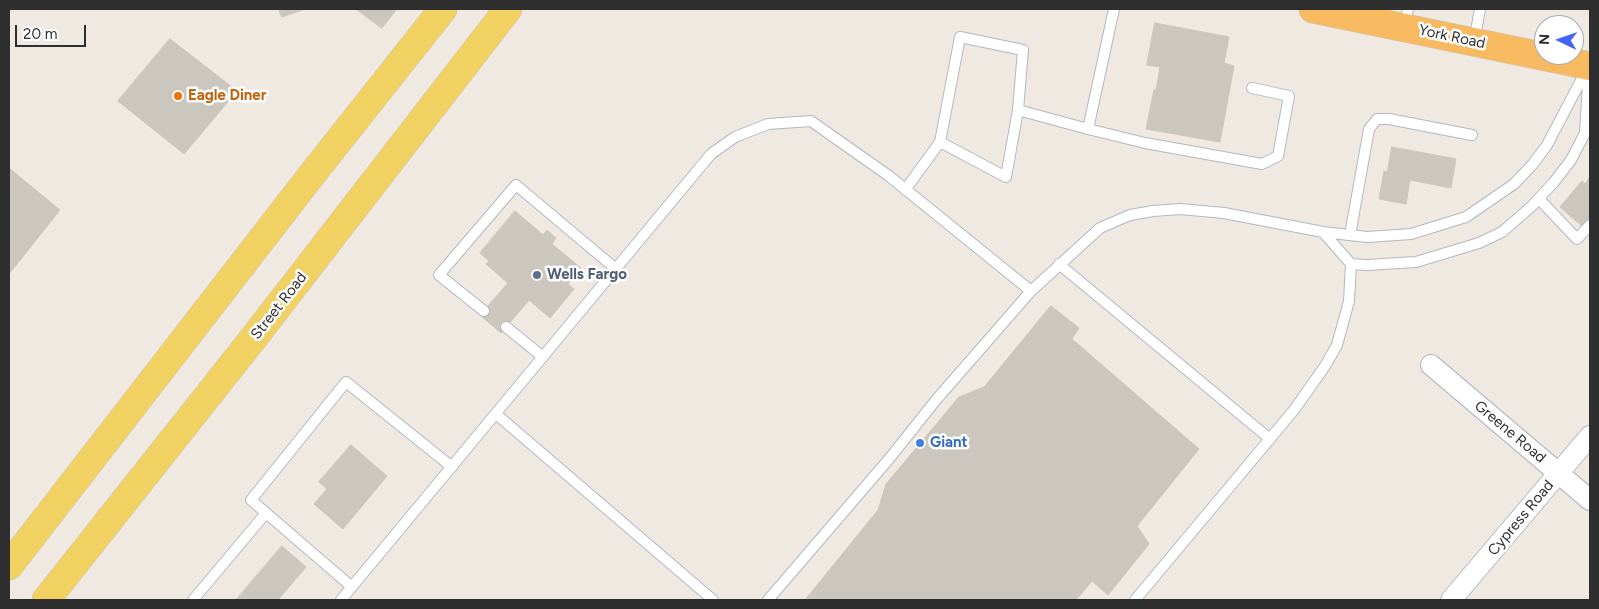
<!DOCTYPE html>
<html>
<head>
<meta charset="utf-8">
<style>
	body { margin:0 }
	#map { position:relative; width:1599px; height:609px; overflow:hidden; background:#efe9e1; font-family:Figtree,sans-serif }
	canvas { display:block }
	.frame { position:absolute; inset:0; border:10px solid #2e2e2e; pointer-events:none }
	.north { position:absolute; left:1534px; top:15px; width:50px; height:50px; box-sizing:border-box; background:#fff; border:1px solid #ababab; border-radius:50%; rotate:273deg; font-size:14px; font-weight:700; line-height:20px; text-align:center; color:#2e2e2e }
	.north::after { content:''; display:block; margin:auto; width:18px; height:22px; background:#4264fb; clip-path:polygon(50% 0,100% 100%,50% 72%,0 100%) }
	.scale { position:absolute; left:15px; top:25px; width:71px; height:22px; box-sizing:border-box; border:2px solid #2e2e2e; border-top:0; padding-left:6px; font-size:15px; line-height:18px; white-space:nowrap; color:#2e2e2e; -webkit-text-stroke:4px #fff; paint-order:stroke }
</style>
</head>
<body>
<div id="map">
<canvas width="1599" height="609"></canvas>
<div class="frame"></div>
<div class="north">N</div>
<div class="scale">20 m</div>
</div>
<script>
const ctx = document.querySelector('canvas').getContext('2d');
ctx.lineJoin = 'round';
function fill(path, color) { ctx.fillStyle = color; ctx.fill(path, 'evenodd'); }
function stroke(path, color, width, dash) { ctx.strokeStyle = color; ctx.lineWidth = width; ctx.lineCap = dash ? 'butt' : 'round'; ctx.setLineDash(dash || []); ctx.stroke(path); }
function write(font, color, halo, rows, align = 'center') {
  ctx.font = font + ' Figtree,sans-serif'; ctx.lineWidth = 5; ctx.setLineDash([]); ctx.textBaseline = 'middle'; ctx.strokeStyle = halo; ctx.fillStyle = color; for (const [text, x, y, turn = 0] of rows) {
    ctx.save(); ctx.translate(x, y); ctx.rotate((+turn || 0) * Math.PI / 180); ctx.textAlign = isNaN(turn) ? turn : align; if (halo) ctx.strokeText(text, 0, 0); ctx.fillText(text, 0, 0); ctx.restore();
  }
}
const building = new Path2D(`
	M 279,9 L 305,9 L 282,17 Z
	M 356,9 L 397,9 L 382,28 Z
	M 1155,23 L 1229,37 L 1224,63 L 1234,66 L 1220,142 L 1146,129 L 1154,90 L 1156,90 L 1160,67 L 1147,65 Z
	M 170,39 L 237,91 L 184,154 L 118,101 Z
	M 1392,147 L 1456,159 L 1451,188 L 1410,180 L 1406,204 L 1379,199 L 1384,171 L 1387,172 Z
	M 9,168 L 60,210 L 9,274 Z
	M 1590,177 L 1590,219 L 1583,227 L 1560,207 L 1582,181 L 1585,184 Z
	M 515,211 L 543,235 L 547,230 L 556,238 L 552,244 L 581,268 L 568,284 L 574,289 L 550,318 L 529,300 L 501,333 L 480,315 L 508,283 L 486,264 L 489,261 L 480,253 Z
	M 1051,306 L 1079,328 L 1072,339 L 1199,449 L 1137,526 L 1149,544 L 1108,595 L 1092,581 L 1076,600 L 805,600 L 878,510 L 886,484 L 959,397 L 984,387 Z
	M 351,445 L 387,476 L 343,529 L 314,504 L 327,489 L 319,482 Z
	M 282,546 L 306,567 L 278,600 L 236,600 Z`);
fill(building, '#cbc7bf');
stroke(building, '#cbc5ba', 1);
const service = new Path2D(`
	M 1404,27 L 1408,9
	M 1474,42 L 1480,9
	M 1088,129 L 1145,143 L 1262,164 L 1278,156 L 1289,96 L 1252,88
	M 940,142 L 960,37 L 1023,50 L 1018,110
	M 905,190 L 940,142 L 1006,177 L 1018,110 L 1088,129 L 1114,9
	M 1539,199 L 1577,239 L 1590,225
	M 1323,232 L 1367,237 L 1411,234 L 1466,217 L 1514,184 L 1533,164 L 1547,145 L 1587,69
	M 1350,235 L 1369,129 L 1377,119 L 1389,119 L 1472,135
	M 1059,264 L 1270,439
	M 1351,264 L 1367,265 L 1416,262 L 1479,243 L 1502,232 L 1532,206 L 1554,182 L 1571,160 L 1585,133 L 1589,66
	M 484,311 L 439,275 L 516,185 L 616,269
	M 506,327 L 543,357
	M 496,414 L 713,600
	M 352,587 L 251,500 L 346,382 L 452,467
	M 193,600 L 266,513
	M 341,600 L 711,154 L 735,137 L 768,124 L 811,121 L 889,176 L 1031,291 L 1100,228 L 1130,215 L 1153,211 L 1180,209 L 1224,213 L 1323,232 L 1351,264 L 1349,301 L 1337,345 L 1325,366 L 1294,410 L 1135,600
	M 768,600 L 889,459 L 936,400 L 1031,291`);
const minor = new Path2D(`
	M 1431,365 L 1590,500
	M 1451,600 L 1590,436`);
const primary = new Path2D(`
	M 9,566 L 310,177 L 443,9
	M 46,600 L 252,340 L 508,9`);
const trunk = new Path2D(`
	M 1313,9 L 1590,66`);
stroke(service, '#b4b7c1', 12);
stroke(minor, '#b4b7c1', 22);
stroke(primary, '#c9c9c9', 29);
stroke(trunk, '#c9c9c9', 29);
stroke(service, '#fff', 10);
stroke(minor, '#fff', 20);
stroke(primary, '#f2d163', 28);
stroke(trunk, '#f8ba60', 28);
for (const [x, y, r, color] of [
	[178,96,5,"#e8710a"],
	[537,275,5,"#5c6f8a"],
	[920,443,5,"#3f7fe0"]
]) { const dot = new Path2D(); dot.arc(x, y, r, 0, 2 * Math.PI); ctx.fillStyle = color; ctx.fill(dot); stroke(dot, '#fff', 2); }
write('15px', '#2e2e2e', '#fff', [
	["York Road",1452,37,12],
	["Street Road",279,306,-52],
	["Greene Road",1510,432,40],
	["Cypress Road",1521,518,-50]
]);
write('bold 15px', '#c56008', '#fff', [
	["Eagle Diner",188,96]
], 'left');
write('bold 15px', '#4e5e75', '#fff', [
	["Wells Fargo",547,275]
], 'left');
write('bold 15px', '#366cbe', '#fff', [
	["Giant",930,443]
], 'left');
</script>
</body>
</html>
